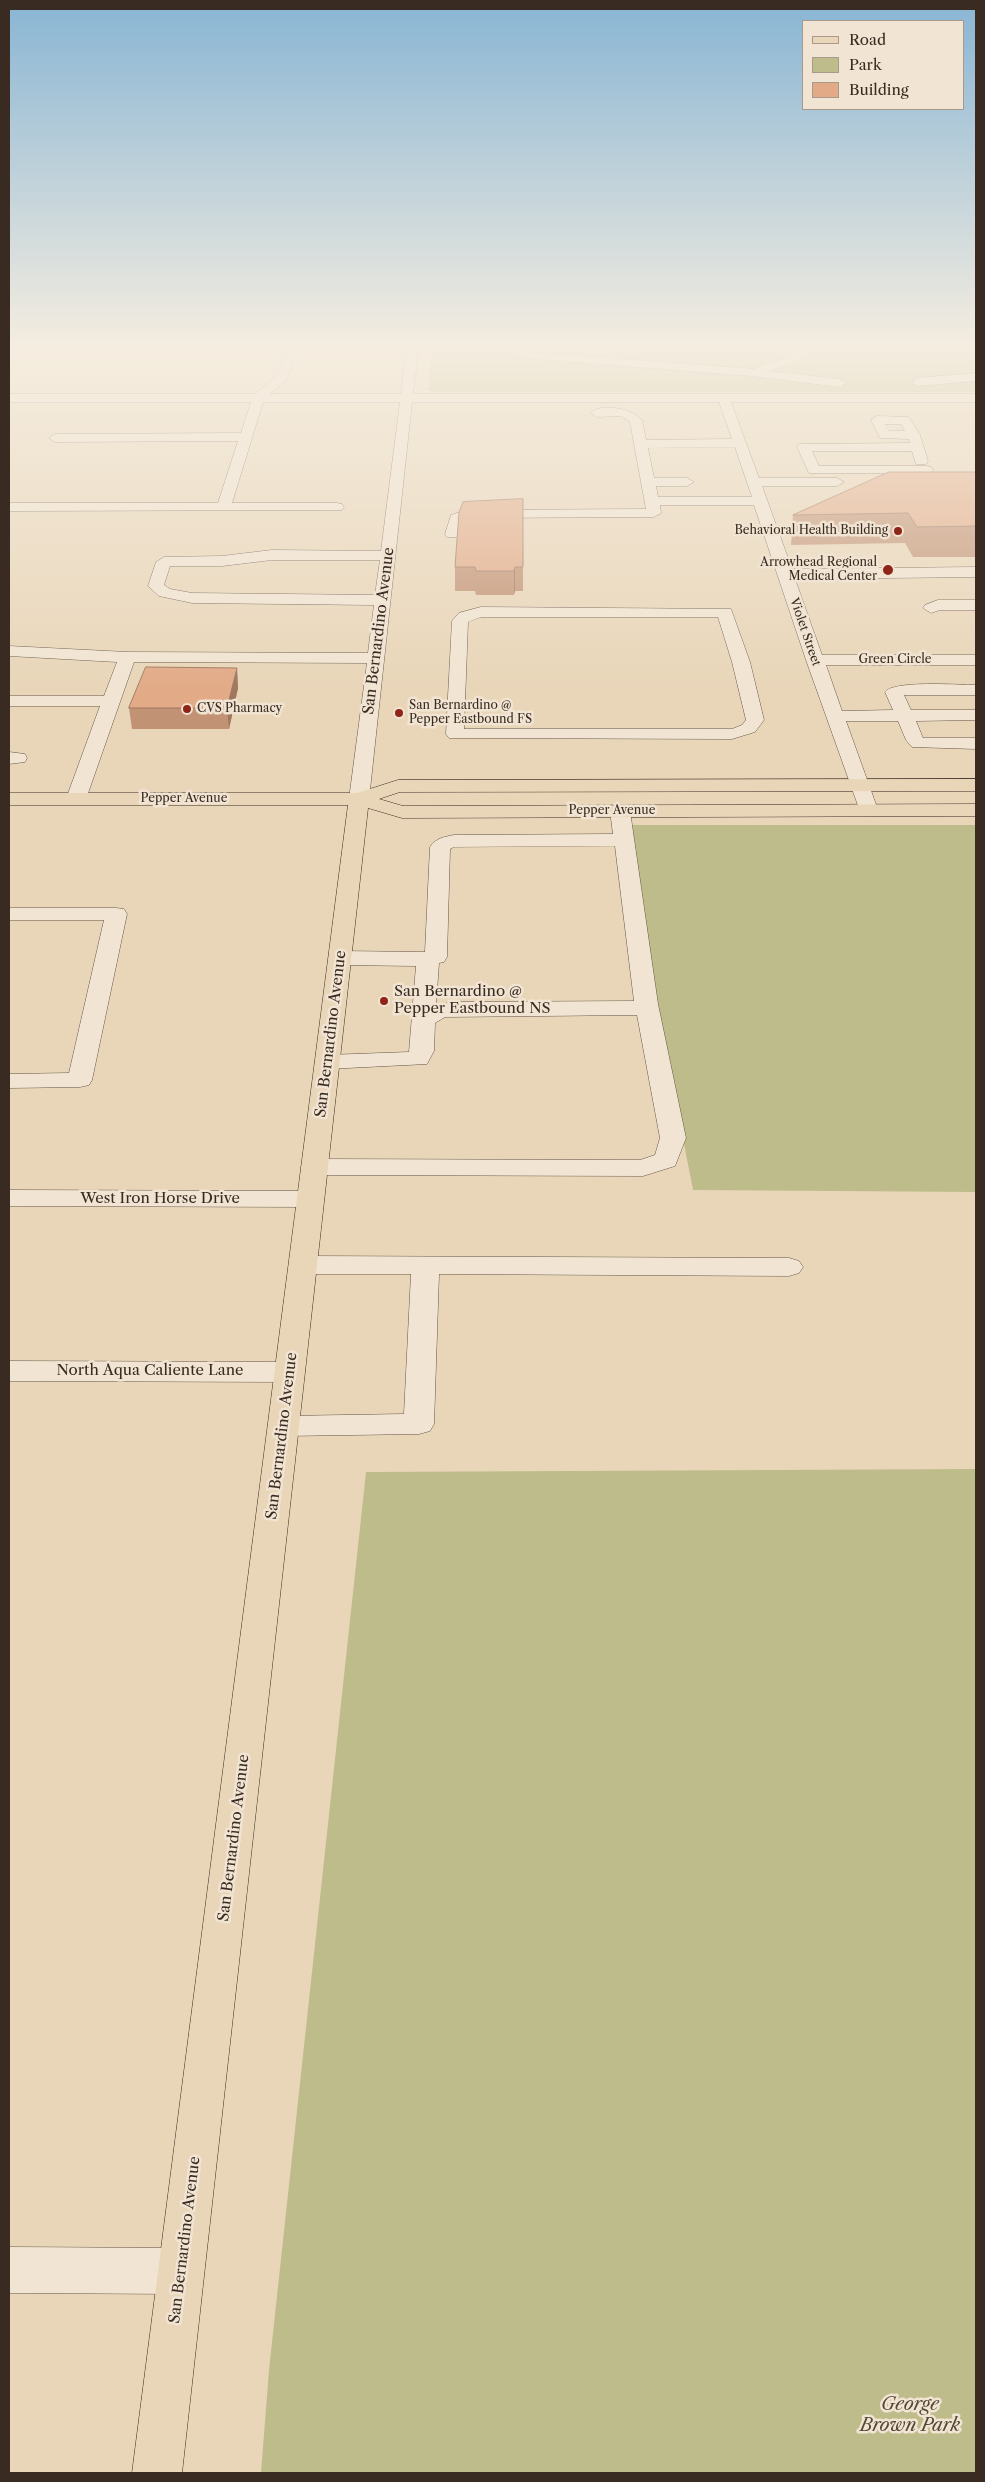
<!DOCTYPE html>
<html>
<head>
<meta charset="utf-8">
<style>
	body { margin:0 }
	#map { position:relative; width:985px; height:2482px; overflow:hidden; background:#e9d6b9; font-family:"Libre Caslon Text",serif }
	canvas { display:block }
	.frame { position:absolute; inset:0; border:10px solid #392b22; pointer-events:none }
	.legend { position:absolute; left:802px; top:20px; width:162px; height:90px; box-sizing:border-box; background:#f1e4d2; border:1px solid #a79a8c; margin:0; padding:6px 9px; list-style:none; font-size:15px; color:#392b22 }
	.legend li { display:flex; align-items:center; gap:10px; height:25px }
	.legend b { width:25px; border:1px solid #a79a8c }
</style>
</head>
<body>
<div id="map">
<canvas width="985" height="2482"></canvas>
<div class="frame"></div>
<ul class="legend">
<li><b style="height:6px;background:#e9d6b9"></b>Road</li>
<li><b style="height:14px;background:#bebc8a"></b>Park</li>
<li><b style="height:14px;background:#e2aa87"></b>Building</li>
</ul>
</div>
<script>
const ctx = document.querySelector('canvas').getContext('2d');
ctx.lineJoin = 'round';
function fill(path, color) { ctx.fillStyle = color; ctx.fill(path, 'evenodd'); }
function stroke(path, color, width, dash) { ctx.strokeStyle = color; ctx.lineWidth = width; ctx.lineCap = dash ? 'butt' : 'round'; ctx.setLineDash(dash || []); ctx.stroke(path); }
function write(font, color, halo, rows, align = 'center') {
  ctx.font = font + ' "Libre Caslon Text",serif'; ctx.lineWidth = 5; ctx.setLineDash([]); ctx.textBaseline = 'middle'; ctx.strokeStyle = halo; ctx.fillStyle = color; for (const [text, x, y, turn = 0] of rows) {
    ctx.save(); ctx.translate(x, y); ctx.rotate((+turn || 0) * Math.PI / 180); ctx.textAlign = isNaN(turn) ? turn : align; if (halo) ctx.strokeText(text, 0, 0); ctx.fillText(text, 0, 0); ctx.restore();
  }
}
fill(new Path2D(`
	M 432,345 L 976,345 L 976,392 L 435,392 L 428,390 Z
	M 622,825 L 976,825 L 976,1192 L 693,1190 Z
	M 976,1469 L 976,2473 L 261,2473 L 269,2370 L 366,1472 Z`), '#bebc8a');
const minor = new Path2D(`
	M 287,345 L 299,345 L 287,379 L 270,394 L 401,394 L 407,345 L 419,345 L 413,394 L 976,394 L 976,402 L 731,402 L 759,478 L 837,478 L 844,482 L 837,486 L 762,486 L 792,569 L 976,567 L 976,577 L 795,579 L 822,655 L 976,655 L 976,665 L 826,665 L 842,711 L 893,710 L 885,692 C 894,680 959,685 976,685 L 976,695 L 904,695 L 911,710 L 976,710 L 976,720 L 916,721 L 923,738 L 976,738 L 976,749 L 912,747 L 906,740 L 898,721 L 846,721 L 878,810 L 875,814 L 861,814 L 806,660 L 754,505 L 660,505 L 661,513 L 654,517 L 468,518 L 463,520 L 457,537 L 447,537 L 445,534 L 451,515 L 466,510 L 646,509 L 630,422 L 621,416 L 597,417 L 591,413 C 601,402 633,409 642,420 L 646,440 L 732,439 L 719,402 L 412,402 L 369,799 L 366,803 L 352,803 L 349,799 L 367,663 L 134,662 L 86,799 L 83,803 L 69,803 L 66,799 L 100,706 L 9,706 L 9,696 L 104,696 L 117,662 L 9,656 L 9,646 L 127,652 L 368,653 L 374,605 L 192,603 L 159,596 L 148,586 L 156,562 L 164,557 L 222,556 L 272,550 L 381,551 L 400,402 L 263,402 L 232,503 L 337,503 L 342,504 L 344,507 L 342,510 L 9,511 L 9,503 L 218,503 L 238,441 L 55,442 L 49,438 L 55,434 L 241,433 L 251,402 L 9,402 L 9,394 L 255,394 L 276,377 ZM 735,447 L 752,497 L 658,497 L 656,486 L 687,486 L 694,482 L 687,478 L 654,478 L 648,448 ZM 272,560 L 380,560 L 375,595 L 192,593 L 170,589 L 164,585 L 170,566 L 222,566 Z
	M 505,345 L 518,345 L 526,352 L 754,369 L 792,355 L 808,345 L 821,345 L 800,360 L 769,371 L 840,379 L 846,383 L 840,387 L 751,376 L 523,358 Z
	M 976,373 L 976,381 L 918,386 L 912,382 L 918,378 Z
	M 877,416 L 909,417 L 920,435 L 928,461 L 926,464 L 916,464 L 912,451 L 812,451 L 819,466 L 926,466 L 931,467 L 933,470 L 931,473 L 809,473 L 797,447 L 799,444 L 910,443 L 909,439 L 880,438 L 871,420 ZM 885,424 L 901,424 L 905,431 L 889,431 Z
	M 938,600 L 976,600 L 976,610 L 940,610 L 931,613 L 923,608 L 925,605 Z
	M 481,607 L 731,609 L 750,662 L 764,720 L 755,732 L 732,739 L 449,738 L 446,734 L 452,621 L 459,613 ZM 481,617 L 718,617 L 732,662 L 746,720 L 742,725 L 732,729 L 464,729 L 468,622 Z
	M 9,752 L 25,754 L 27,758 L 25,762 L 9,764 Z
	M 620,805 L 627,807 L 630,811 L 658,1004 L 686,1138 L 675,1166 L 643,1176 L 314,1175 L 305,1173 L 301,1167 L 305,1161 L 314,1159 L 640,1160 L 655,1155 L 660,1138 L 637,1015 L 445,1017 L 435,1023 L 434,1051 L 427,1064 L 327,1069 L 318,1067 L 315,1062 L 318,1057 L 327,1055 L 409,1052 L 416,966 L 340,965 L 332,963 L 329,958 L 332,953 L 340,951 L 425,952 L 430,847 C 436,838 444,837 454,835 L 613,834 L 610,811 L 613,807 ZM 615,846 L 634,1001 L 454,1002 L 436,1005 L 439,963 L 444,962 L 447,957 L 450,849 L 454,847 Z
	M 9,908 L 116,908 L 124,909 L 127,914 L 92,1080 L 89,1085 L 80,1087 L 9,1088 L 9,1074 L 69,1073 L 104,920 L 9,920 Z
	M 9,1190 L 311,1191 L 320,1193 L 324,1199 L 320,1205 L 311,1207 L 9,1206 Z
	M 303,1256 L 789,1258 L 799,1261 L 803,1267 L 799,1273 L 789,1276 L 439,1274 L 434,1424 L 430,1431 L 419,1434 L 284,1436 L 273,1433 L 269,1426 L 273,1419 L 284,1416 L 404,1414 L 411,1274 L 303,1274 L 293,1271 L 289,1265 L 293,1259 Z
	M 9,1361 L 290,1362 L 301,1365 L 305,1372 L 301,1379 L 290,1382 L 9,1381 Z
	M 9,2247 L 181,2248 L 197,2255 L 204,2271 L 197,2287 L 181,2294 L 9,2293 Z`);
const major = new Path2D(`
	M 976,779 L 976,791 L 400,792 L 379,799 L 403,806 L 976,804 L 976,816 L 402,818 L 368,808 L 182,2473 L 132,2473 L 348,805 L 9,805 L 9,793 L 357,793 L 398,780 Z`);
stroke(minor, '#655648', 1);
stroke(major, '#392b22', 1);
fill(minor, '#f1e4d2');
fill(major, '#e9d6b9');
fill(new Path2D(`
	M 976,472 L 976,557 L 913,557 L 905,543 L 791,545 L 793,515 Z
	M 523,499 L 523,591 L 515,591 L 514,595 L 476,595 L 475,591 L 455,591 L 455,567 Z
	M 237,668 L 238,688 L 229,729 L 132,729 L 129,708 Z`), '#c29274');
fill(new Path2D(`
	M 515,567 L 515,591 L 514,595 L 514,571 Z
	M 237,668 L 238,688 L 229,729 L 227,708 Z`), '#9e775e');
const building = new Path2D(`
	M 889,472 L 976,472 L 976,526 L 917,527 L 908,513 L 793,515 Z
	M 523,499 L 523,567 L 515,567 L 514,571 L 476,571 L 475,567 L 455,567 L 459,512 L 463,502 Z
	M 146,667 L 237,668 L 227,708 L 129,708 Z`);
fill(building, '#e2aa87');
stroke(building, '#9e775e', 1);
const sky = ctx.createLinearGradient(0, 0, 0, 692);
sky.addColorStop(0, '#88b5d4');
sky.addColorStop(0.5, '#f5ede0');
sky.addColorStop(1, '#f5ede000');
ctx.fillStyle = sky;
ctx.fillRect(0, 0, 985, 692);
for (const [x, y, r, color] of [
	[898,531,5,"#8f2418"],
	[888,570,6,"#8f2418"],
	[187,709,5,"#8f2418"],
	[399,713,5,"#8f2418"],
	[384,1001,5,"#8f2418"]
]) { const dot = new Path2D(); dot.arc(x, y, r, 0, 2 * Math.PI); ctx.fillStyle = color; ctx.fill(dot); stroke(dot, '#f1e4d2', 2); }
write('12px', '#392b22', '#f1e4d2', [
	["Behavioral Health Building",888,531],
	["Arrowhead Regional",877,563],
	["Medical Center",877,577],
	["San Bernardino @",409,706,"left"],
	["Pepper Eastbound FS",409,720,"left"],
	["CVS Pharmacy",197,709,"left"]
], 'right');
write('12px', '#392b22', '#f1e4d2', [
	["Violet Street",805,632,71],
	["Green Circle",895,660],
	["Pepper Avenue",184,799],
	["Pepper Avenue",612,811]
]);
write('15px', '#392b22', '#f1e4d2', [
	["San Bernardino Avenue",379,631,-83],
	["San Bernardino Avenue",331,1034,-83],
	["West Iron Horse Drive",160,1199],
	["North Aqua Caliente Lane",150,1371],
	["San Bernardino Avenue",282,1436,-83],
	["San Bernardino Avenue",234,1838,-83],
	["San Bernardino Avenue",185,2240,-83]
]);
write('15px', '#392b22', '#f1e4d2', [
	["San Bernardino @",394,992],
	["Pepper Eastbound NS",394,1009]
], 'left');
write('italic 18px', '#544837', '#f1e4d2', [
	["George",910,2405],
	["Brown Park",910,2426]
]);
</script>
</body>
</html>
